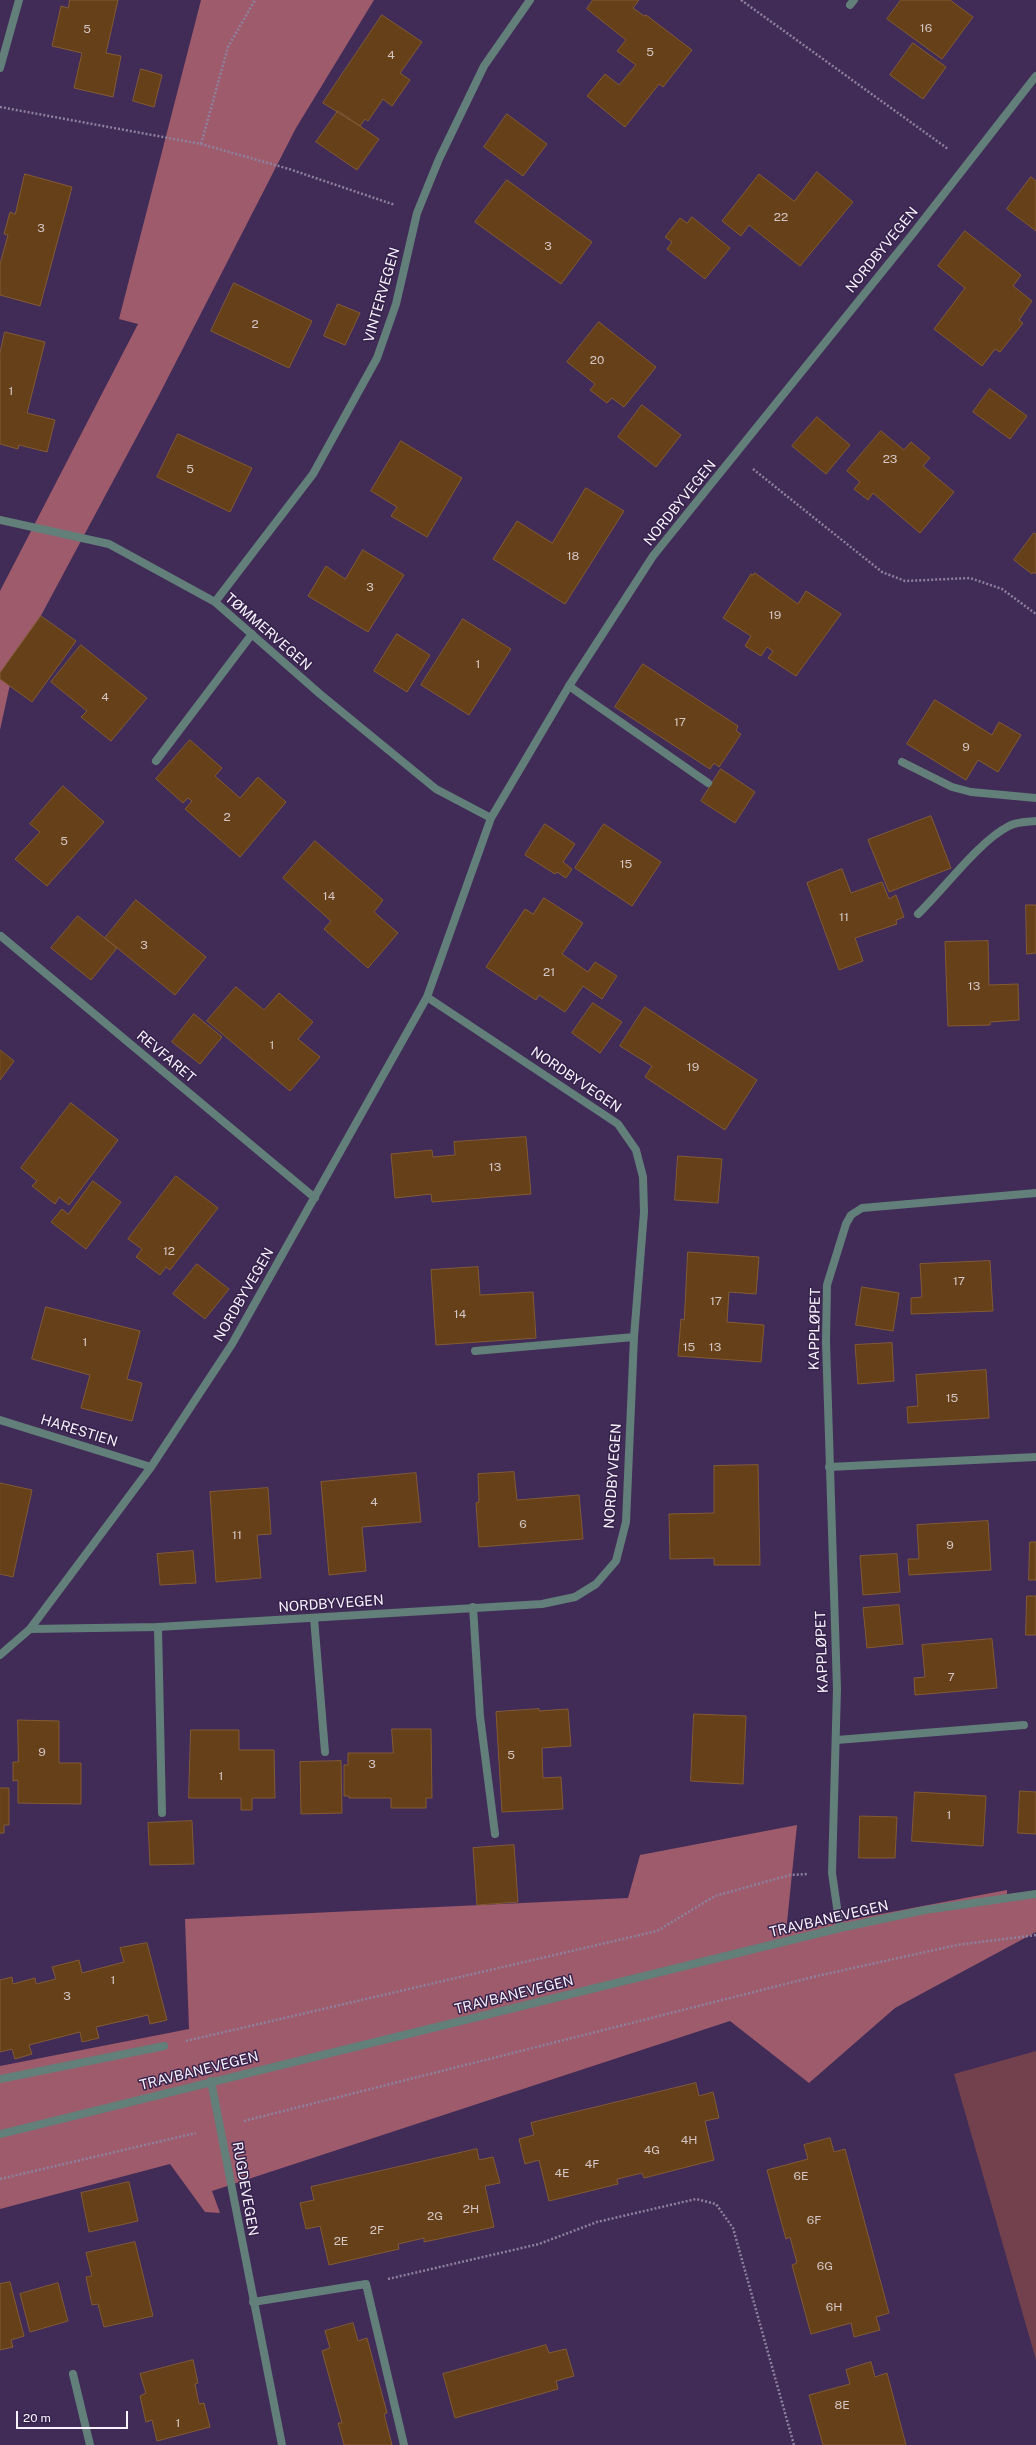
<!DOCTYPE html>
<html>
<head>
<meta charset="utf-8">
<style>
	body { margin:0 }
	#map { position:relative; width:1036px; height:2445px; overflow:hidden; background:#402c57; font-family:"Public Sans",sans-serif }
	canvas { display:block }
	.scale { position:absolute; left:16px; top:2411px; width:112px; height:18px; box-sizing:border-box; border:2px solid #f7f2fd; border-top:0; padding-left:5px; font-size:12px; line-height:14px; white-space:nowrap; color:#f7f2fd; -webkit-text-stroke:3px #36224b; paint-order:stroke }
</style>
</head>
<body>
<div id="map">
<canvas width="1036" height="2445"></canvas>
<div class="scale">20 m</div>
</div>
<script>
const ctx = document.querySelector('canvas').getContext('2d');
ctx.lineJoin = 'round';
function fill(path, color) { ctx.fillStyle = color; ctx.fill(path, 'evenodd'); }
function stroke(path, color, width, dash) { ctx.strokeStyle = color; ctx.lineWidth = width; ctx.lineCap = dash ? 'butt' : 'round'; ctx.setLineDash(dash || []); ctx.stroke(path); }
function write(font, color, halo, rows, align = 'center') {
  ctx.font = font + ' "Public Sans",sans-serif'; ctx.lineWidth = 3; ctx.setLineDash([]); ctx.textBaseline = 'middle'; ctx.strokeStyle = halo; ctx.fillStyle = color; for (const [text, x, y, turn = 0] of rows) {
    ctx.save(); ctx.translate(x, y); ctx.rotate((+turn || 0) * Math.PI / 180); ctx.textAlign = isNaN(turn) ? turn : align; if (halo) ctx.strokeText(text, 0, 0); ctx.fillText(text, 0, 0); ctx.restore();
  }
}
fill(new Path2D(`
	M 1036,2051 L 1036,2360 L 954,2074 Z`), '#72414d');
fill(new Path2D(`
	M 201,0 L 374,0 L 296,128 L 157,399 L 14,666 L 0,730 L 0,591 L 138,324 L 119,319 Z
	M 797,1825 L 786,1932 L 1007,1890 L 1007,1894 L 1036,1892 L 1036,1932 L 895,2008 L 809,2083 L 730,2021 L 212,2191 L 220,2213 L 205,2212 L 170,2164 L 0,2209 L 0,2066 L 189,2029 L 185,1919 L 628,1898 L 640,1855 Z`), '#9e5b6c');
const building = new Path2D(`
	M 70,0 L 118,0 L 106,53 L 121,56 L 113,97 L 74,88 L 82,53 L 52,46 L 61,6 L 68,8 Z
	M 593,0 L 639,0 L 633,8 L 644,16 L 646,15 L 692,50 L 663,87 L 659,84 L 625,127 L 587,96 L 605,74 L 619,85 L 636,65 L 617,51 L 626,40 L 587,9 Z
	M 901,0 L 950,0 L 973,17 L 942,59 L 887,19 Z
	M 382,15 L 422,42 L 400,73 L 410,80 L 392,106 L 383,99 L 368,121 L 365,119 L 360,126 L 323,103 Z
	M 913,43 L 946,67 L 923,99 L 890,75 Z
	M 141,69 L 162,75 L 154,107 L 133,101 Z
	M 338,111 L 379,139 L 357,170 L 316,142 Z
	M 507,114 L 547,144 L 523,176 L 484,147 Z
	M 817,172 L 853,202 L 800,266 L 749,225 L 741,236 L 722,221 L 759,174 L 794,201 Z
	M 25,174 L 72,187 L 40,306 L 0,295 L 0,264 L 8,235 L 4,234 L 10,212 L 15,214 Z
	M 1031,177 L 1036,181 L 1036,231 L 1007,209 Z
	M 507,180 L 592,242 L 561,284 L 475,222 Z
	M 692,217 L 730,248 L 705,279 L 667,249 L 672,242 L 665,237 L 680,218 L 687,223 Z
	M 965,231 L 1021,275 L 1013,286 L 1032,301 L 1019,320 L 1023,323 L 1000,352 L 995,349 L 982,366 L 934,329 L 965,288 L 938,266 Z
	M 234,283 L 312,321 L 289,368 L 211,331 Z
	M 338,304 L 360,313 L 345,345 L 324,336 Z
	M 599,322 L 656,367 L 624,407 L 612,398 L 607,403 L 590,390 L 595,384 L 567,362 Z
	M 5,332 L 45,342 L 27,413 L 55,420 L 47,452 L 19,445 L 18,449 L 0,444 L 0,353 Z
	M 990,389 L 1027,416 L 1010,439 L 973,412 Z
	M 642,405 L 681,435 L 656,467 L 618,437 Z
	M 817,417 L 850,445 L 826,474 L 792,446 Z
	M 881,431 L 904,450 L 911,442 L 930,458 L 923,466 L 954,492 L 920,533 L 873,493 L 868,500 L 854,489 L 860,482 L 847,471 Z
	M 178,434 L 252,468 L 230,512 L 157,477 Z
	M 401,441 L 462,478 L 427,537 L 391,516 L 397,507 L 371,491 Z
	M 586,488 L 624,511 L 565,604 L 493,559 L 517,521 L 552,543 Z
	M 1034,533 L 1036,534 L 1036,574 L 1033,572 L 1032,574 L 1014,560 Z
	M 363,550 L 404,575 L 368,632 L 308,596 L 326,566 L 345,579 Z
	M 755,573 L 798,604 L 806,591 L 841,614 L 796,676 L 768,658 L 773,651 L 767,647 L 761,656 L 745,646 L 751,636 L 723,618 L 751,574 L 753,575 Z
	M 41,616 L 76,641 L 32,702 L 0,679 L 0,673 Z
	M 463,619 L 511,649 L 469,715 L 421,685 Z
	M 397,634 L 430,655 L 407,692 L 374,671 Z
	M 81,645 L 147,698 L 111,741 L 81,717 L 87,711 L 51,682 Z
	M 643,664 L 738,726 L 736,731 L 741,734 L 719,767 L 714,763 L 710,769 L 615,707 Z
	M 935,700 L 992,735 L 999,722 L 1021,735 L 998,772 L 978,760 L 966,780 L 907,744 Z
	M 190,740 L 222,768 L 215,776 L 240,798 L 258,777 L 286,802 L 240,857 L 185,809 L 192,801 L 188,798 L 183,803 L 156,779 Z
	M 721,769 L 755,792 L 735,823 L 701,801 Z
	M 63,786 L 104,822 L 47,886 L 15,859 L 40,832 L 30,824 Z
	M 931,816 L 951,868 L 889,892 L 868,840 Z
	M 545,824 L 575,844 L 563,862 L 572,869 L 566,878 L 557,872 L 555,874 L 525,855 Z
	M 604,824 L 661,862 L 632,906 L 575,868 Z
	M 315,841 L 383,900 L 374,912 L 398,933 L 368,968 L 324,929 L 331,921 L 283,878 Z
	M 842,869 L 851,893 L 882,882 L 889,899 L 896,895 L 904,917 L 896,920 L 897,924 L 855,938 L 863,961 L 839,970 L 807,883 Z
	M 544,898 L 583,923 L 562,954 L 588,972 L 595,962 L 617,976 L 602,999 L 583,986 L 565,1012 L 539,995 L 536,1000 L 486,967 L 525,909 L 533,914 Z
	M 136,900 L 206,957 L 175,995 L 105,938 Z
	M 1026,905 L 1036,905 L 1036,953 L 1027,954 Z
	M 78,916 L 117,948 L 91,980 L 51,948 Z
	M 988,941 L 989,985 L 1018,984 L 1019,1020 L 990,1022 L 990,1025 L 948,1026 L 945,942 Z
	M 236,987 L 264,1010 L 279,993 L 313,1022 L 298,1039 L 320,1057 L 290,1091 L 207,1021 Z
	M 593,1003 L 622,1022 L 600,1053 L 572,1033 Z
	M 645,1007 L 757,1080 L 725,1130 L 645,1077 L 652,1066 L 620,1046 Z
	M 194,1014 L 222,1037 L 200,1064 L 172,1042 Z
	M 0,1050 L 14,1061 L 0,1080 Z
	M 71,1103 L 118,1140 L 69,1205 L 59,1197 L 55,1204 L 32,1186 L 37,1181 L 21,1168 Z
	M 526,1137 L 531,1194 L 432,1202 L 431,1194 L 395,1198 L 391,1154 L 432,1150 L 433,1157 L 455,1155 L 454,1142 Z
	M 678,1156 L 722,1159 L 718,1203 L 675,1200 Z
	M 176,1176 L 218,1208 L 170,1270 L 166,1267 L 160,1275 L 136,1257 L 142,1249 L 128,1239 Z
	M 93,1181 L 121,1202 L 86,1249 L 51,1222 L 62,1209 L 68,1214 Z
	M 688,1252 L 759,1257 L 756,1294 L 729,1292 L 727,1322 L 764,1325 L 761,1362 L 678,1356 L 681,1319 L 684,1320 Z
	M 990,1261 L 993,1311 L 911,1314 L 911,1298 L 922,1297 L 920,1264 Z
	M 197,1264 L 229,1289 L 205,1319 L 173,1294 Z
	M 478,1267 L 480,1295 L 533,1292 L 536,1338 L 436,1345 L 431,1270 Z
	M 862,1287 L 899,1293 L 893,1331 L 856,1325 Z
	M 46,1307 L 140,1331 L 127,1379 L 142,1383 L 132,1421 L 81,1408 L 90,1375 L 32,1359 Z
	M 892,1343 L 894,1381 L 858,1384 L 855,1345 Z
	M 986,1370 L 989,1418 L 908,1423 L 907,1407 L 918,1406 L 916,1375 Z
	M 758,1465 L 760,1565 L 714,1565 L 714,1558 L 670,1559 L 669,1514 L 714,1513 L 714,1466 Z
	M 514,1472 L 517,1500 L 579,1495 L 583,1539 L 479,1547 L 476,1503 L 479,1502 L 478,1474 Z
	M 416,1473 L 421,1522 L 362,1527 L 366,1571 L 329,1575 L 321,1482 Z
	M 0,1483 L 32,1490 L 13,1577 L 0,1574 Z
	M 268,1488 L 271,1534 L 257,1535 L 261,1578 L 216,1582 L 210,1492 Z
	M 988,1521 L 991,1570 L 909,1575 L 908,1559 L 919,1559 L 917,1525 Z
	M 1030,1542 L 1036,1542 L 1036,1580 L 1029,1580 Z
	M 193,1551 L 196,1583 L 160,1585 L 157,1554 Z
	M 897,1554 L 900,1592 L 863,1595 L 860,1556 Z
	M 1027,1596 L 1036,1596 L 1036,1635 L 1026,1635 Z
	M 899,1605 L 903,1644 L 867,1648 L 863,1608 Z
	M 992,1639 L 997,1688 L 915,1695 L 914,1678 L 925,1677 L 922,1645 Z
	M 539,1709 L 539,1711 L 568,1709 L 571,1746 L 542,1748 L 543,1778 L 561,1777 L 563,1809 L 502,1812 L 496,1712 Z
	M 694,1714 L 746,1716 L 743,1784 L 691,1781 Z
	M 18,1720 L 59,1721 L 59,1763 L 81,1763 L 81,1804 L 18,1803 L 18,1780 L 13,1781 L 13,1762 L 18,1762 Z
	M 392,1729 L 431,1729 L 432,1798 L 426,1798 L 426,1808 L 391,1808 L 391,1798 L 349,1798 L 349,1796 L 344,1796 L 344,1765 L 348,1765 L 348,1753 L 393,1753 Z
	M 191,1730 L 239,1730 L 239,1750 L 274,1750 L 275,1798 L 252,1798 L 252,1810 L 241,1810 L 241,1798 L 189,1798 Z
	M 341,1761 L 342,1813 L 301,1814 L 300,1762 Z
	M 0,1788 L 9,1788 L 9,1825 L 4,1825 L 4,1833 L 0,1833 Z
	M 1020,1791 L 1036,1792 L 1036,1834 L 1018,1833 Z
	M 915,1792 L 986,1796 L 983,1846 L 912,1841 Z
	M 860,1816 L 897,1817 L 895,1858 L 859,1858 Z
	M 192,1821 L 194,1864 L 150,1865 L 148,1823 Z
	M 514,1845 L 518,1902 L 477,1905 L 473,1848 Z
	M 147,1943 L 167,2020 L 150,2024 L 148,2015 L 96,2027 L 99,2038 L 82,2042 L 80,2032 L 29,2045 L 32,2054 L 15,2059 L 12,2049 L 0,2052 L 0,1980 L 12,1977 L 13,1984 L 35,1978 L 36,1984 L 56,1979 L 52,1967 L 79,1960 L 82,1973 L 124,1962 L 120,1948 Z
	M 696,2083 L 699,2096 L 713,2092 L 719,2118 L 705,2121 L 714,2160 L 644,2178 L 642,2173 L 617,2179 L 618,2184 L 549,2201 L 539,2160 L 525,2164 L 519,2139 L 534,2135 L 531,2123 Z
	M 830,2138 L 834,2152 L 845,2149 L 889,2313 L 876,2317 L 880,2330 L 854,2337 L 851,2323 L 811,2334 L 792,2265 L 797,2263 L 790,2237 L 786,2239 L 767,2170 L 808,2159 L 804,2145 Z
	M 477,2149 L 479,2160 L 493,2157 L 500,2183 L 485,2186 L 494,2227 L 424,2242 L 424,2238 L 398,2244 L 399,2249 L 329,2265 L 320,2226 L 306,2229 L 300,2203 L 314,2200 L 311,2187 Z
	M 129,2182 L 138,2221 L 89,2232 L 81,2193 Z
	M 135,2242 L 153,2316 L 104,2327 L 98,2304 L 92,2305 L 86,2277 L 92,2276 L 86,2253 Z
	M 10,2282 L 24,2336 L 11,2340 L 13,2347 L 0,2350 L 0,2284 Z
	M 58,2283 L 68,2321 L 30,2332 L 20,2294 Z
	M 353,2323 L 358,2341 L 367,2338 L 387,2413 L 384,2414 L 392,2445 L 344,2445 L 338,2423 L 342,2423 L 322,2351 L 330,2348 L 325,2331 Z
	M 546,2345 L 549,2353 L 566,2349 L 574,2376 L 556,2381 L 558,2389 L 455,2418 L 443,2374 Z
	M 193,2360 L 198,2383 L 195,2384 L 199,2404 L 204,2403 L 210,2427 L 157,2441 L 152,2420 L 146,2422 L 140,2396 L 146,2393 L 140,2374 Z
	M 871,2362 L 875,2377 L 887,2373 L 906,2445 L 823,2445 L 809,2395 L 850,2384 L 846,2370 Z`);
fill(building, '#664018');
stroke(building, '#825b34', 1);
stroke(new Path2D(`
	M 741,0 L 948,149
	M 0,107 L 201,144 L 289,169 L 395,205
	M 201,144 L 228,47 L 255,0
	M 753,469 L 882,572 L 905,581 L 970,578 L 1002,589 L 1036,614
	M 186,2041 L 657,1931 L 715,1896 L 790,1875 L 808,1874
	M 244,2121 L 817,1976 L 957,1945 L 1036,1935
	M 0,2179 L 196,2133
	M 388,2279 L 539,2244 L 597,2222 L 696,2199 L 716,2204 L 733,2228 L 794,2445`), '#8e819e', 2.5, [2, 2]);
stroke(new Path2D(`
	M 850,5 L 854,0
	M 569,686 L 708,783
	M 156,761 L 252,634
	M 902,762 L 952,787 L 971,792 L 1036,798
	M 918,914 C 944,889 979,841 1009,826 C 1016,822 1028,822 1036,821
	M 475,1351 L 634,1337
	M 829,1467 L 1036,1457
	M 473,1607 L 480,1716 L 495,1834
	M 314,1618 L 325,1752
	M 158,1627 L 162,1813
	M 837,1740 L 1024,1725
	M 0,2079 L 164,2046
	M 253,2302 L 366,2284 L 404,2445
	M 73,2374 L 90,2445`), '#627f7a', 8);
stroke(new Path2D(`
	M 0,68 L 19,0
	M 0,520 L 109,544 L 215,602 L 320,694 L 436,789 L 491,818
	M 215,602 L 313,474 L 377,358 L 396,304 L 417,213 L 439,159 L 484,66 L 530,0
	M 1,936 L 315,1198
	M 0,1420 L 151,1467
	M 30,1629 L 158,1627 L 542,1604 L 575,1597 L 596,1584 L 616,1561 L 626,1522 L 634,1337 L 644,1212 L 643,1177 L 636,1150 L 618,1124 L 427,997
	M 0,1655 L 30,1629 L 151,1467 L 232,1344 L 427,997 L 491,818 L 569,686 L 653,556 L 911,236 L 1036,76
	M 840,1928 L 832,1873 L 837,1689 L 826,1342 L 827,1285 L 846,1224 L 851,1215 L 862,1208 L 1036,1193
	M 211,2081 L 282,2445
	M 0,2134 L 840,1928 L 925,1910 L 1036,1894`), '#627f7a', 8);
write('12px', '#d3c6c4', null, [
	["16",926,28],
	["5",87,29],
	["5",650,52],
	["4",391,55],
	["22",781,217],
	["3",41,228],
	["3",548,246],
	["2",255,324],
	["20",597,360],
	["1",11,391],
	["23",890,459],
	["5",190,469],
	["18",573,556],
	["3",370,587],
	["19",775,615],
	["1",478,664],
	["4",105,697],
	["17",680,722],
	["9",966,747],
	["2",227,817],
	["5",64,841],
	["15",626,864],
	["14",329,896],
	["11",844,917],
	["3",144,945],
	["21",549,972],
	["13",974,986],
	["1",272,1045],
	["19",693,1067],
	["13",495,1167],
	["12",169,1251],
	["17",959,1281],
	["17",716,1301],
	["14",460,1314],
	["1",85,1342],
	["15",689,1347],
	["13",715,1347],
	["15",952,1398],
	["4",374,1502],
	["6",523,1524],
	["11",237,1535],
	["9",950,1545],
	["7",951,1677],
	["9",42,1752],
	["5",511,1755],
	["3",372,1764],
	["1",221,1776],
	["1",949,1815],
	["1",113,1980],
	["3",67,1996],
	["4H",689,2140],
	["4G",652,2150],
	["4F",592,2164],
	["4E",562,2173],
	["6E",801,2176],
	["2H",471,2209],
	["2G",435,2216],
	["6F",814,2220],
	["2F",377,2230],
	["2E",341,2241],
	["6G",825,2266],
	["6H",834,2307],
	["8E",842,2405],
	["1",178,2423]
]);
write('14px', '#f7f2fd', '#36224b', [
	["NORDBYVEGEN",882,250,-51],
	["VINTERVEGEN",382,295,-74],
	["NORDBYVEGEN",680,503,-51],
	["TØMMERVEGEN",268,632,41],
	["REVFARET",166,1057,40],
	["NORDBYVEGEN",576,1080,34],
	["NORDBYVEGEN",244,1295,-60],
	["KAPPLØPET",815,1329,-89],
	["HARESTIEN",79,1431,17],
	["NORDBYVEGEN",613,1476,-86],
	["NORDBYVEGEN",331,1604,-4],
	["KAPPLØPET",822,1652,-92],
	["TRAVBANEVEGEN",829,1919,-13],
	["TRAVBANEVEGEN",514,1995,-14],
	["TRAVBANEVEGEN",199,2071,-14],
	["RUGDEVEGEN",245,2189,80]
]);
</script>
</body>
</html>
